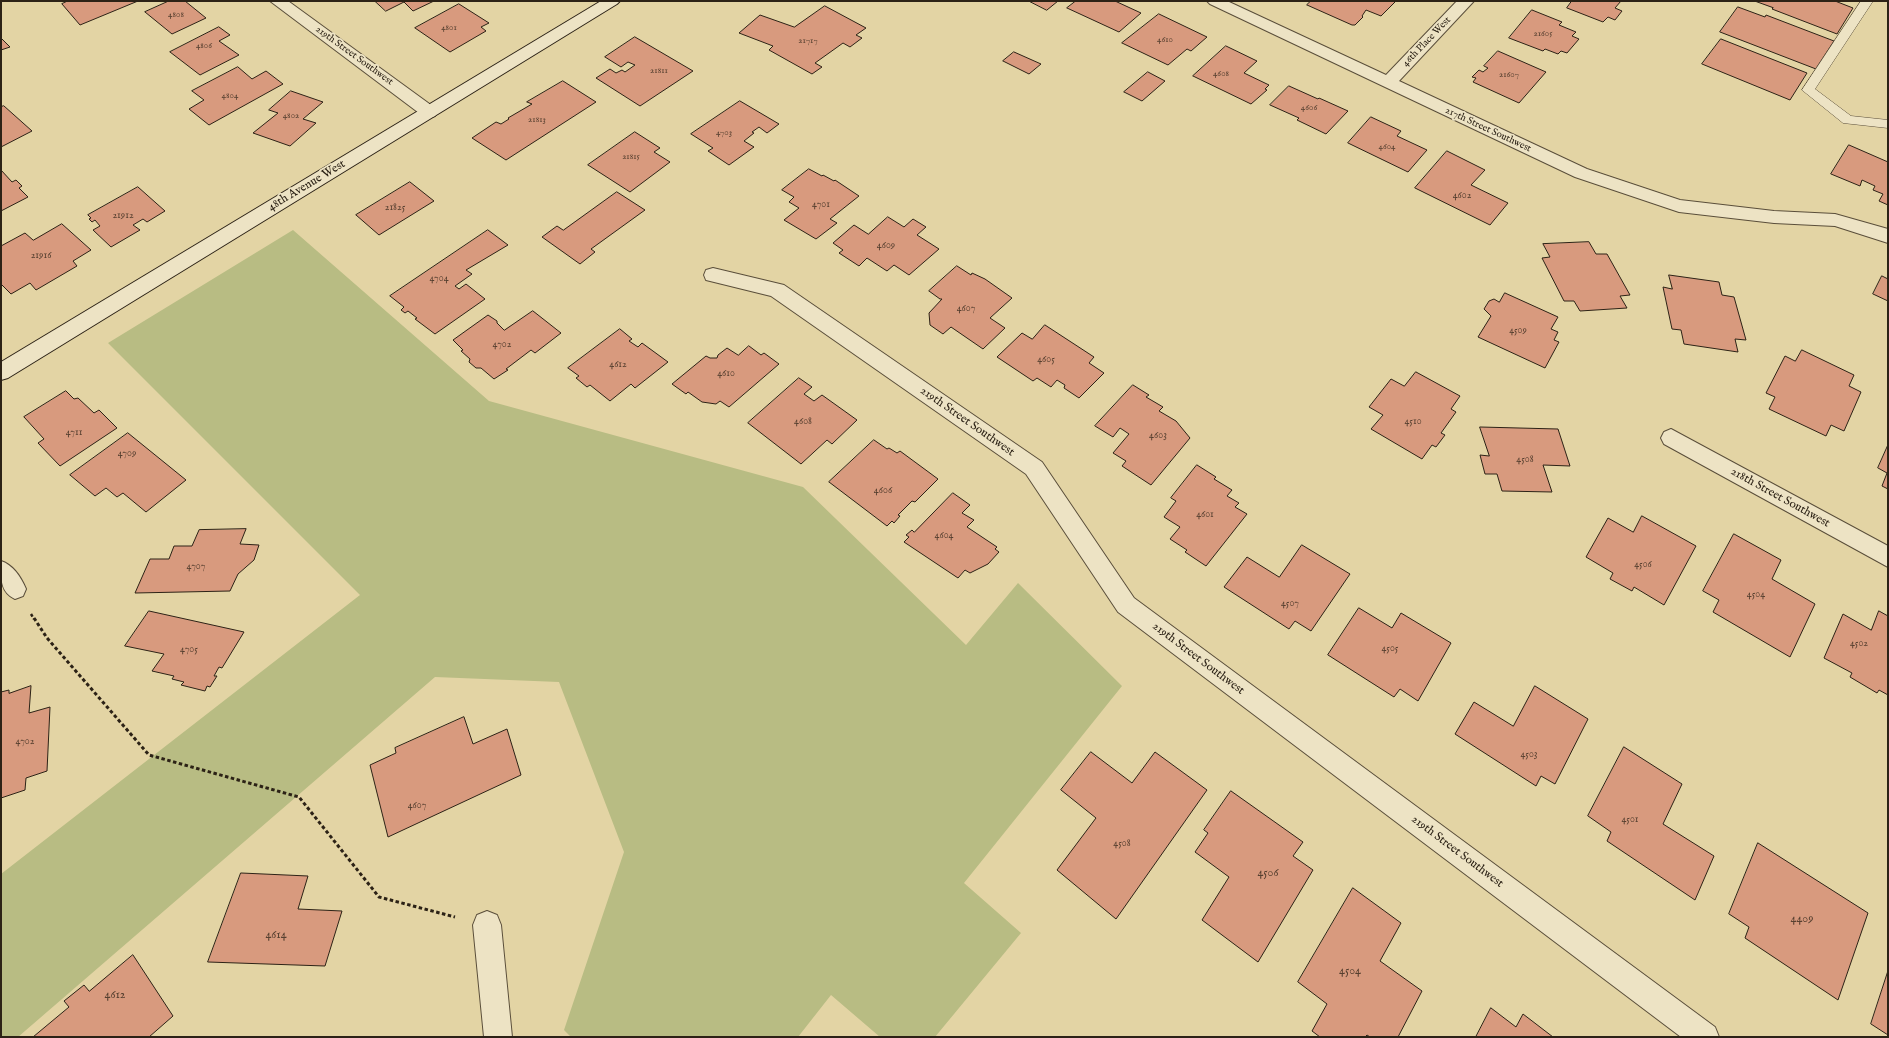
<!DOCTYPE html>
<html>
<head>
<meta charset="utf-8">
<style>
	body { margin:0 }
	#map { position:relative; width:1889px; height:1038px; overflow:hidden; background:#e3d4a4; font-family:"IM FELL English",serif }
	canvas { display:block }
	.frame { position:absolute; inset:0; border:2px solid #2c2216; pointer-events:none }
</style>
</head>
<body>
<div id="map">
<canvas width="1889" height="1038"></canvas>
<div class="frame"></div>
</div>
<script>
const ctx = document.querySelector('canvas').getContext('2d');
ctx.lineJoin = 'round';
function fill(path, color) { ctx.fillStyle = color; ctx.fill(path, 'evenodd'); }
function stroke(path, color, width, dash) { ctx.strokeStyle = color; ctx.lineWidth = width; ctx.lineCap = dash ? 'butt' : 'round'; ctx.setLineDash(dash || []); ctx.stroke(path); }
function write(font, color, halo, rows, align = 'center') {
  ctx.font = font + ' "IM FELL English",serif'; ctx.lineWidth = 3.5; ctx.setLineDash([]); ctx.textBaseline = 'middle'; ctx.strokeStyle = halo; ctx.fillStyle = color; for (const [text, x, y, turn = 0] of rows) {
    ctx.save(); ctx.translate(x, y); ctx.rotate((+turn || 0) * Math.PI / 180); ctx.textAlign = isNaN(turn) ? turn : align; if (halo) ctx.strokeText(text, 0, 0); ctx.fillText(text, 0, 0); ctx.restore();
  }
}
fill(new Path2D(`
	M 293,230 L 489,401 L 803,487 L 966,645 L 1018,583 L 1122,686 L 964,883 L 1021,933 L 935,1037 L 880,1037 L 831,995 L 798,1037 L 571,1037 L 564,1030 L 624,852 L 559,682 L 435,677 L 18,1037 L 1,1037 L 1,874 L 360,595 L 108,343 Z`), '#b8bc83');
const building = new Path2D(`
	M 68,1 L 138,1 L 80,25 L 62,4 Z
	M 169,1 L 185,1 L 206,18 L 172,34 L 145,12 Z
	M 375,1 L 434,1 L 413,11 L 404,2 L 386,11 Z
	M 1029,1 L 1058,1 L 1047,10 Z
	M 1076,1 L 1115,1 L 1141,13 L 1119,32 L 1067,8 Z
	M 1311,1 L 1392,1 L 1395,2 L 1381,16 L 1366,10 L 1362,16 L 1363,17 L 1355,25 L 1352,25 L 1307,5 Z
	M 1572,1 L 1621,1 L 1615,8 L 1622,11 L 1615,20 L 1608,17 L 1603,22 L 1567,8 Z
	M 1755,1 L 1835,1 L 1853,8 L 1837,34 L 1772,9 L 1773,8 Z
	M 459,4 L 489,23 L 481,27 L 486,31 L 450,52 L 415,28 Z
	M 825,6 L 866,28 L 856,35 L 862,38 L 850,47 L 843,43 L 815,63 L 822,67 L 812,74 L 769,50 L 773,46 L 739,33 L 760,15 L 794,27 Z
	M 1738,7 L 1765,17 L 1766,15 L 1834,41 L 1816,69 L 1720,32 Z
	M 1532,10 L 1562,22 L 1559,25 L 1576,32 L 1572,36 L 1579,39 L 1567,53 L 1561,51 L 1558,54 L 1545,49 L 1543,51 L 1509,38 Z
	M 1159,14 L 1207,37 L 1191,51 L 1187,49 L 1168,65 L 1122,43 Z
	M 219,27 L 230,35 L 219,41 L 239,55 L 200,75 L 170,52 Z
	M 635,37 L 693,71 L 640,106 L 596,78 L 610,69 L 616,73 L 622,70 L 625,72 L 635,65 L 628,62 L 621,67 L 605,57 Z
	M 1,38 L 10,47 L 1,50 Z
	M 1721,39 L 1807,73 L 1790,100 L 1702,64 Z
	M 1226,46 L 1257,61 L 1244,73 L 1269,85 L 1265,89 L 1267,90 L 1251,104 L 1193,76 Z
	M 1498,51 L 1546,72 L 1519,103 L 1473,82 L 1476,78 L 1472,77 L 1479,70 L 1483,72 L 1488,68 L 1484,66 Z
	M 1014,52 L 1041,64 L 1029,74 L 1003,61 Z
	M 238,67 L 252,79 L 266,71 L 283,84 L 209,125 L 189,109 L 204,100 L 192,91 Z
	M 1148,72 L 1165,81 L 1142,101 L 1124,92 Z
	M 563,81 L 596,102 L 506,160 L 472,138 L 496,122 L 501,124 L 509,119 L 508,118 L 532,104 L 527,102 Z
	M 1289,86 L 1318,99 L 1319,98 L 1348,111 L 1326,134 L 1297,120 L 1299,118 L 1270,105 Z
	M 291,91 L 323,102 L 303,119 L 316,123 L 290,146 L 253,133 L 278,113 L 269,110 Z
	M 740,101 L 779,124 L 767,133 L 759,127 L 752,132 L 754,133 L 744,141 L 754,147 L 729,165 L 708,151 L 713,148 L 691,134 Z
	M 4,106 L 32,131 L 1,147 L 1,107 Z
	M 1371,117 L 1401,131 L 1397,136 L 1427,150 L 1408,172 L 1348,143 Z
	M 635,132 L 660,148 L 654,152 L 670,162 L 630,192 L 588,165 Z
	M 1849,145 L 1888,162 L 1888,205 L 1879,201 L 1883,194 L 1873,190 L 1875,186 L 1862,180 L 1860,186 L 1831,174 Z
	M 1447,151 L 1485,170 L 1471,185 L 1508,203 L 1490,225 L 1415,188 Z
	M 809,169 L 822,176 L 823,175 L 834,181 L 835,180 L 859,196 L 830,219 L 837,223 L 816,239 L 784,220 L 799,208 L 789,202 L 794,197 L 782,190 Z
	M 1,170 L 12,182 L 16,180 L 22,186 L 19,188 L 28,197 L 1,211 Z
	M 410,182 L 434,201 L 379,235 L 356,215 Z
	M 138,187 L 165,211 L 147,222 L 143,219 L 133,225 L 140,230 L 111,247 L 93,230 L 100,226 L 95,220 L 92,222 L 89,219 L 91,218 L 88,215 Z
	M 617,192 L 645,210 L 591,249 L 595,252 L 580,264 L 542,237 L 557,226 L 563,230 Z
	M 888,217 L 904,227 L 913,219 L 926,227 L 917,235 L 939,249 L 909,275 L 894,265 L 887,271 L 867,258 L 859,266 L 839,253 L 843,250 L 833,243 L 854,225 L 868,234 Z
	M 62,224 L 91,250 L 73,261 L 77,266 L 36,290 L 30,283 L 11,294 L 1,284 L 1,246 L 25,233 L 33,240 Z
	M 488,230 L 508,245 L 466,270 L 472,274 L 455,286 L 459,289 L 466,284 L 485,299 L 435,334 L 415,319 L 417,318 L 408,311 L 405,313 L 401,310 L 404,307 L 390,296 Z
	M 1589,242 L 1596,254 L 1607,254 L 1630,295 L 1620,296 L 1627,308 L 1580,311 L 1574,301 L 1564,301 L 1542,258 L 1550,257 L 1543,244 Z
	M 957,266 L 971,275 L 972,273 L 985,279 L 1012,298 L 990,318 L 1005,328 L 983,349 L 951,327 L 943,334 L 930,325 L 929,313 L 942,299 L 940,299 L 929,291 Z
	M 1669,275 L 1719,282 L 1722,295 L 1734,297 L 1746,340 L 1735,339 L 1738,352 L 1684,344 L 1681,330 L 1672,329 L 1663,287 L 1672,289 Z
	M 1882,276 L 1888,279 L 1888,301 L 1873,294 Z
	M 1505,293 L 1558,317 L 1551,329 L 1558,332 L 1554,340 L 1559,342 L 1545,368 L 1478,337 L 1491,316 L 1484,309 L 1489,301 L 1494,299 L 1499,302 Z
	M 533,311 L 561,333 L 535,353 L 531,350 L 506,369 L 508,370 L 494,379 L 481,368 L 476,368 L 469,362 L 470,359 L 461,351 L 463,350 L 453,340 L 488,315 L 497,321 L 497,323 L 504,330 Z
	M 1045,325 L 1094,357 L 1089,363 L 1104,373 L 1079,398 L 1064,388 L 1065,385 L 1057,380 L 1051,387 L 1037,378 L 1033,381 L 997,357 L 1022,333 L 1032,339 Z
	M 620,329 L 632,339 L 629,341 L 638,347 L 642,343 L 668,362 L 635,388 L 631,384 L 610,401 L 590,385 L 587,387 L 576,378 L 579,376 L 568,368 Z
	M 749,346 L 761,355 L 764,353 L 779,364 L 729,407 L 720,401 L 716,404 L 702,402 L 688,392 L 686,394 L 672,384 L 706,356 L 710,358 L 717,358 L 718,355 L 727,348 L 738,355 Z
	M 1802,350 L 1854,375 L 1849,386 L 1861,392 L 1844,431 L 1831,425 L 1826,436 L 1769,409 L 1775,397 L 1766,393 L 1785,356 L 1795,361 Z
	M 1416,372 L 1460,396 L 1451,409 L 1456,412 L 1441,433 L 1445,435 L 1436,447 L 1432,445 L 1422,459 L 1371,429 L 1383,415 L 1369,407 L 1391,379 L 1404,386 Z
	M 799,378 L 812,387 L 804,394 L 814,401 L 822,395 L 857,420 L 832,444 L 827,440 L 801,464 L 748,423 Z
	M 1133,385 L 1149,395 L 1146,397 L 1163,407 L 1159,411 L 1176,421 L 1190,438 L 1151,485 L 1122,466 L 1126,461 L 1113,453 L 1129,434 L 1120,428 L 1113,437 L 1095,426 Z
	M 66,391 L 74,399 L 78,398 L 94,413 L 99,410 L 117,428 L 60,466 L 38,443 L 44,439 L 24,417 Z
	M 1480,427 L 1558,429 L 1570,466 L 1543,465 L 1552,492 L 1502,491 L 1497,474 L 1485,474 L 1480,455 L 1489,456 Z
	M 128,433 L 186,480 L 146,512 L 123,493 L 117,497 L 106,488 L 95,496 L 70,475 Z
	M 874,440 L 887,449 L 889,448 L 897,453 L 900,451 L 938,479 L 915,502 L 912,501 L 898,515 L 900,516 L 894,523 L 892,521 L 887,526 L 829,482 Z
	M 1888,445 L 1888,489 L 1882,486 L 1887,473 L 1878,468 Z
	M 1197,465 L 1216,477 L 1214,479 L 1232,490 L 1227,496 L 1239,503 L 1235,507 L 1247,514 L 1206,566 L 1185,552 L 1187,550 L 1170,539 L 1180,527 L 1164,517 L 1176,501 L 1171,498 Z
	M 953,493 L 970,505 L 962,513 L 974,520 L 967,527 L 997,547 L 995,549 L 999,552 L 988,564 L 970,573 L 965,570 L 958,578 L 904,542 L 909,537 L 906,535 L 912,530 L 914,532 Z
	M 1642,516 L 1696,546 L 1664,605 L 1634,587 L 1632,591 L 1610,579 L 1613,573 L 1586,557 L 1608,518 L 1633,532 Z
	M 246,529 L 240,544 L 259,545 L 254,560 L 238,574 L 230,591 L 135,593 L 150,559 L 169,559 L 174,546 L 192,546 L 199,530 Z
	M 1734,534 L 1781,560 L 1772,579 L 1815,604 L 1790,657 L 1713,612 L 1719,600 L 1703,591 Z
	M 1302,545 L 1350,574 L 1311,631 L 1295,621 L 1289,629 L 1224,587 L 1247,557 L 1279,577 Z
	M 1359,608 L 1392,628 L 1401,613 L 1451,643 L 1418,701 L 1400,689 L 1394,697 L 1328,655 Z
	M 149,611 L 244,632 L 222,668 L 219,667 L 214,676 L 217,676 L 210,687 L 207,686 L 205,691 L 181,685 L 184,682 L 172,679 L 174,676 L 152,671 L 164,654 L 125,646 Z
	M 1879,611 L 1888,616 L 1888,695 L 1879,690 L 1877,693 L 1850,677 L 1852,673 L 1824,658 L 1843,614 L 1871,630 Z
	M 31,686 L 29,713 L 50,707 L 47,771 L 26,778 L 25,790 L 1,798 L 1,692 L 9,690 L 9,693 Z
	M 1535,686 L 1588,719 L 1555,784 L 1541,776 L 1536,786 L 1455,734 L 1474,702 L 1513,726 Z
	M 464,717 L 473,744 L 507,729 L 521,775 L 388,837 L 370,765 L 396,753 L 395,748 Z
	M 1624,747 L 1682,784 L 1663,824 L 1714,856 L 1695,900 L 1607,841 L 1611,832 L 1588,816 Z
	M 1091,752 L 1132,783 L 1155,752 L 1207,790 L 1116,919 L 1057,870 L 1096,818 L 1061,790 Z
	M 1231,791 L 1303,842 L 1293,856 L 1313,870 L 1258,962 L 1202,920 L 1229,877 L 1195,852 L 1208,833 L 1204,830 Z
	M 1758,843 L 1868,913 L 1838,1000 L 1745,938 L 1749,927 L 1729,914 Z
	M 241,873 L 308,876 L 298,909 L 342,911 L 325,966 L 208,962 Z
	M 1353,888 L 1401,923 L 1380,961 L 1422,991 L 1398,1037 L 1370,1037 L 1367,1035 L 1365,1037 L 1320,1037 L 1312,1031 L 1327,1004 L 1298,982 Z
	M 133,955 L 173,1016 L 149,1037 L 33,1037 L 69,1007 L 64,1001 L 84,985 L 89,991 Z
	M 1888,971 L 1888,1035 L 1871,1024 Z
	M 1491,1008 L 1516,1027 L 1523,1014 L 1553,1037 L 1476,1037 Z`);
fill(building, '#d89a7e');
stroke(building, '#2c2216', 1);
const service = new Path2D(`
	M 1861,1 L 1873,1 L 1815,89 L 1851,116 L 1888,120 L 1888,128 L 1843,123 L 1802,90 Z`);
const minor = new Path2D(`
	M 270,1 L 288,1 L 435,108 L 437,112 L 435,116 L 429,118 L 423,116 Z
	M 1207,1 L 1227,1 L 1386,75 L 1457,1 L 1474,1 L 1399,81 L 1587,169 L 1680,200 L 1774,211 L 1835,214 L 1888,229 L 1888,243 L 1835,226 L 1774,223 L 1679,212 L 1575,177 L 1210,4 Z
	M 713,268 L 784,285 L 1042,462 L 1134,598 L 1715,1027 L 1719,1037 L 1681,1037 L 1118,612 L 1026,474 L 771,296 L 706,280 L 704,275 L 706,270 Z
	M 1671,429 L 1888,546 L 1888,567 L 1664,444 L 1661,438 L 1664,432 Z
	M 1,561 C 13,565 21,577 26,589 L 23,596 L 15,599 C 0,592 1,578 1,561 Z
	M 487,911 L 497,915 L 501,925 L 512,1037 L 484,1037 L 473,925 L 477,915 Z`);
const secondary = new Path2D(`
	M 601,1 L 620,1 L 617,4 L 8,378 L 1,380 L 1,362 Z`);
stroke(service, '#5a4e3a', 1);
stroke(minor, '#5a4e3a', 2);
stroke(secondary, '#2c2216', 2);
stroke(new Path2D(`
	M 31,614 L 34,619`), '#2c2216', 2.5, [3, 2]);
stroke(new Path2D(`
	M 34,618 L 47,638 L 149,755 L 299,797 L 379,897 L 455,917`), '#2c2216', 3, [3.5, 2.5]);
fill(service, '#ede3c4');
fill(minor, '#ede3c4');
fill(secondary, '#ede3c4');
write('9px', '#574030', null, [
	["4808",176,15],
	["4801",449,28],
	["21605",1543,34],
	["4610",1165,40],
	["21717",808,41],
	["4806",204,46],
	["21811",659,71],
	["4608",1221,74],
	["21607",1509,75],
	["4804",230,96],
	["4606",1309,108],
	["4802",291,116],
	["21813",537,120],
	["4703",724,133],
	["4604",1387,147],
	["21815",631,157]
]);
write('10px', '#2c2216', '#ede3c4', [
	["46th Place West",1427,42,-46],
	["219th Street Southwest",354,56,36],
	["217th Street Southwest",1488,130,25]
]);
write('10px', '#574030', null, [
	["4602",1462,196],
	["4701",821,205],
	["21825",395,208],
	["21912",123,216],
	["4609",886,246],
	["21916",41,256],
	["4704",439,279],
	["4607",966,309],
	["4509",1518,331],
	["4702",502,345],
	["4605",1046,360],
	["4612",618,365],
	["4610",726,374],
	["4608",803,422],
	["4510",1413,422],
	["4711",74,433],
	["4603",1158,436],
	["4709",127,454],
	["4508",1525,460],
	["4606",883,491],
	["4601",1205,515],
	["4604",944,536],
	["4506",1643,565],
	["4707",196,567],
	["4504",1756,595],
	["4507",1290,604],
	["4502",1859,644],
	["4505",1390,649],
	["4705",189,650],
	["4702",25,742],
	["4503",1529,755],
	["4607",417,806],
	["4501",1630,820],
	["4508",1122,844]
]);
write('12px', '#2c2216', '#ede3c4', [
	["48th Avenue West",307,186,-31],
	["219th Street Southwest",967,422,35],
	["218th Street Southwest",1780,498,29],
	["219th Street Southwest",1198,659,37],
	["219th Street Southwest",1457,852,37]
]);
write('12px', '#574030', null, [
	["4506",1268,874],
	["4409",1802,920],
	["4614",276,936],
	["4504",1350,972],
	["4612",115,996]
]);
</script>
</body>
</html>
